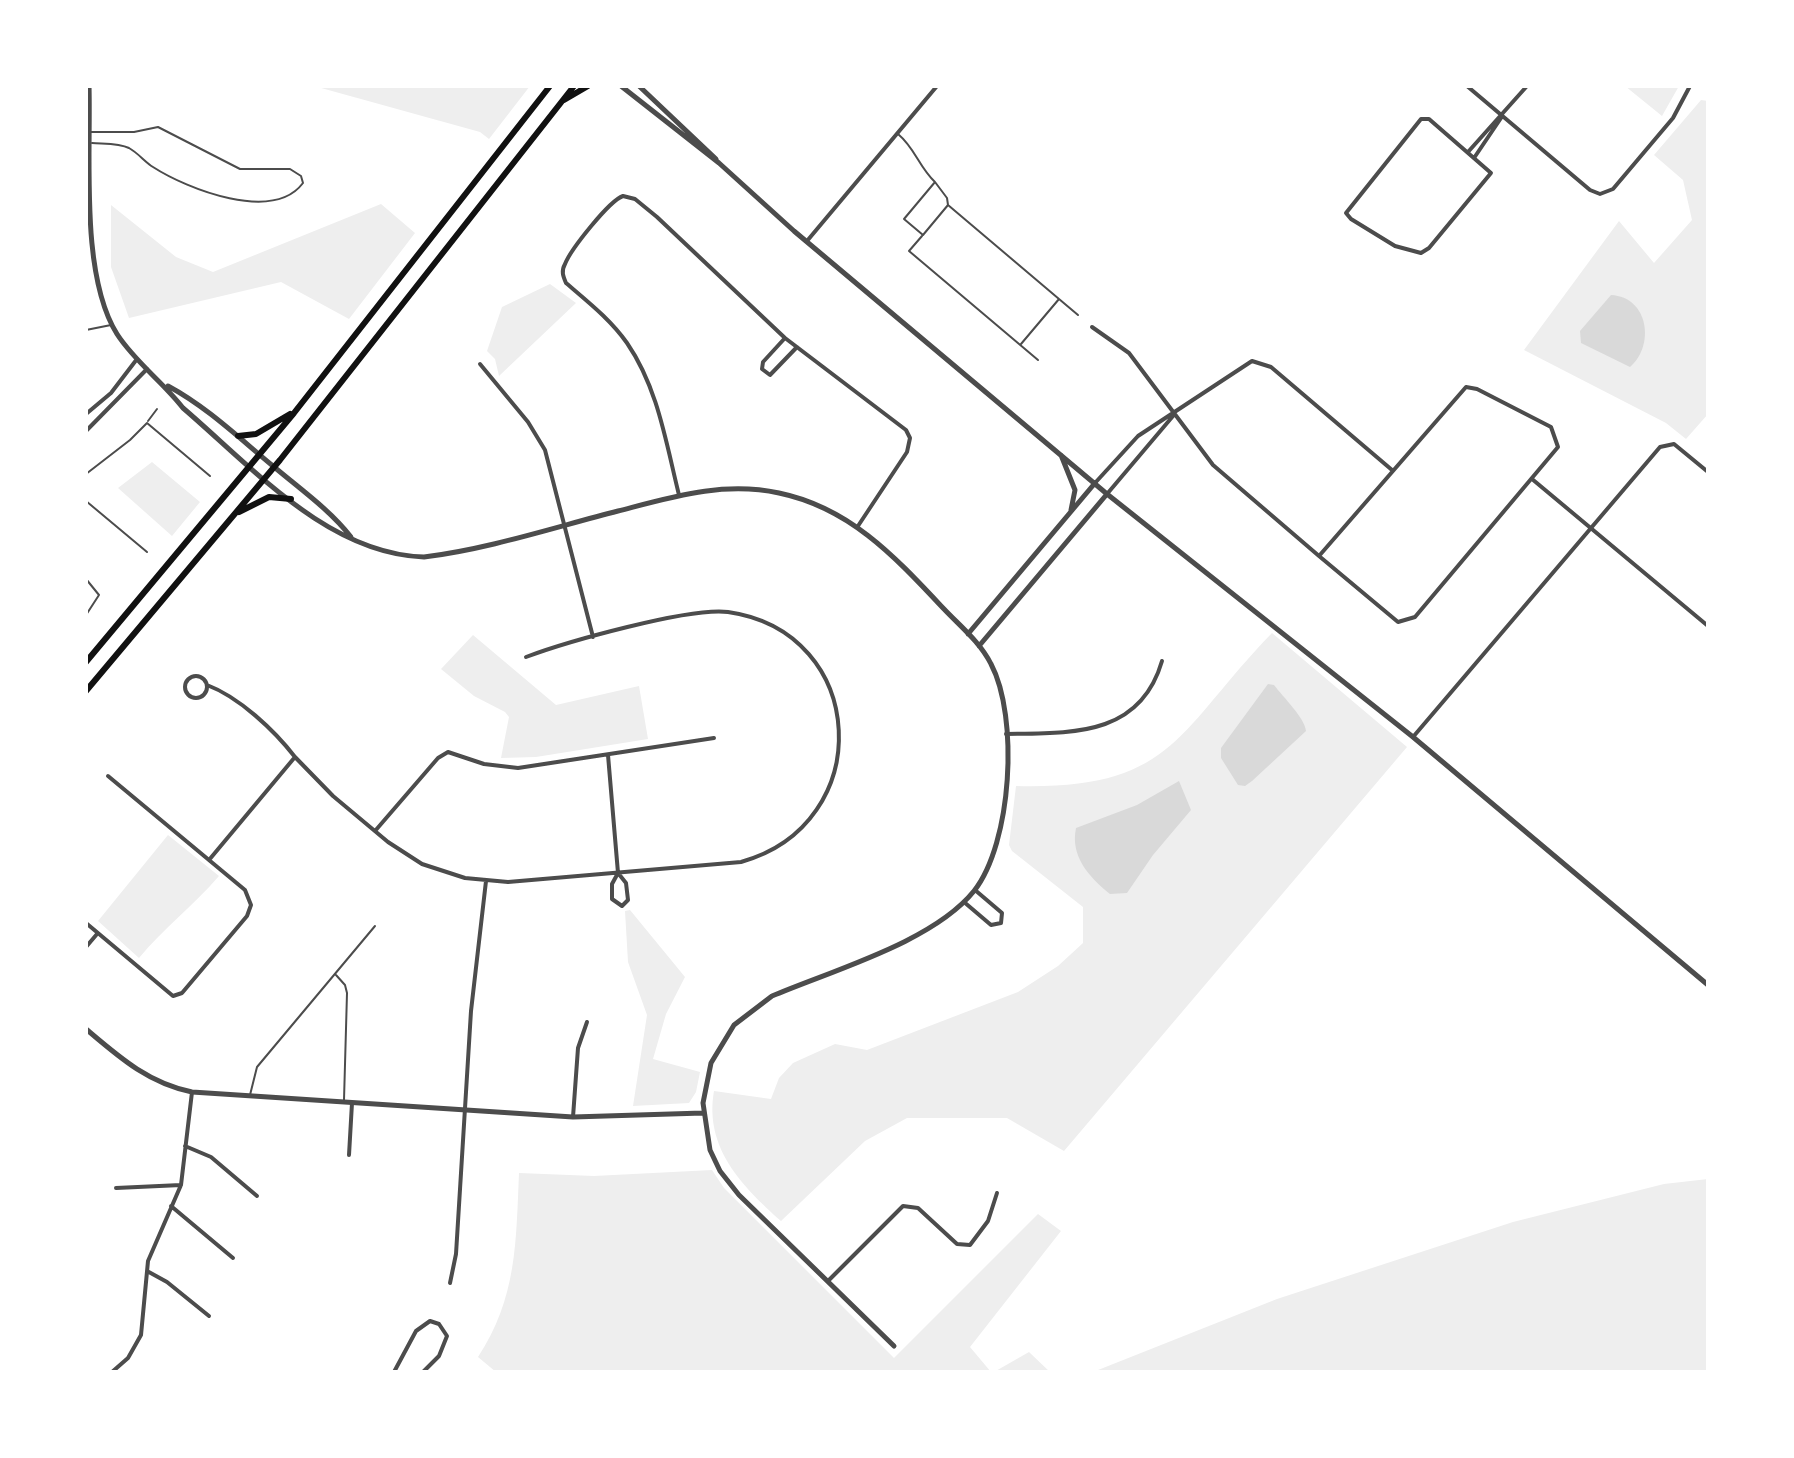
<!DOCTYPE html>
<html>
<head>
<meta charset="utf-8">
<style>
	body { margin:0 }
	#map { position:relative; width:1794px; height:1458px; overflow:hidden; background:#fff; font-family:"PT Sans Narrow",sans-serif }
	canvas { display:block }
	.frame { position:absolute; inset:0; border:88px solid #fff; pointer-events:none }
</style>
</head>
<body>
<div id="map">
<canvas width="1794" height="1458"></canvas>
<div class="frame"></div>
</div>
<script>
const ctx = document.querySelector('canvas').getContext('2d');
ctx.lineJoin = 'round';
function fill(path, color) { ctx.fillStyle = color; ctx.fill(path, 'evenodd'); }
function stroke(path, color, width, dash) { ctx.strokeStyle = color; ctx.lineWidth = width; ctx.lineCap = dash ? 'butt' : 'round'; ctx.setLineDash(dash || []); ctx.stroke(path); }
fill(new Path2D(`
	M 314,86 L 530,86 L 489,139 L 480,132 Z
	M 1625,86 L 1679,86 L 1662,116 Z
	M 1701,100 L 1708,101 L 1708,414 L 1686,439 L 1666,423 L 1524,350 L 1619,221 L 1654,263 L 1692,220 L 1683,180 L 1654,155 Z
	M 381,204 L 415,233 L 349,319 L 281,282 L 129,318 L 111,267 L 111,205 L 176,257 L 213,272 Z
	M 550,284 L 576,303 L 499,376 L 495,359 L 487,351 L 502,307 Z
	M 152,462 L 200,502 L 172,536 L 118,488 Z
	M 1272,633 L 1407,747 L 1064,1151 L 1007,1118 L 907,1118 L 865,1141 L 781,1221 C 742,1186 704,1148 714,1091 L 771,1099 L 779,1078 L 793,1063 L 835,1044 L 867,1050 L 1018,992 L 1058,966 L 1083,943 L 1083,907 L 1012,851 L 1009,845 L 1016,786 C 1174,790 1176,732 1272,633 Z
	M 473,635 L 556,705 L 639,686 L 648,739 L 536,757 L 501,758 L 509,717 L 505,712 L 474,696 L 441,669 Z
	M 168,835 L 219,876 C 193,906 164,928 139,958 L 98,921 Z
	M 630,910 L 685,977 L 666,1014 L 653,1059 L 700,1072 L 696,1092 L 689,1103 L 633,1106 L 647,1015 L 628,962 L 625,911 Z
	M 712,1170 L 724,1188 L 894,1358 L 1038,1214 L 1061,1231 L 970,1347 L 991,1372 L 496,1372 L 478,1357 C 517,1298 516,1242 519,1173 L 594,1176 Z
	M 1708,1179 L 1708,1372 L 1093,1372 L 1277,1299 L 1513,1222 L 1664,1184 Z
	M 1029,1352 L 1050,1372 L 994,1372 Z`), '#eee');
fill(new Path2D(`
	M 1611,295 C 1649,297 1655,346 1630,367 L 1581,343 L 1580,331 Z
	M 1268,684 L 1274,685 C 1283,697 1305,718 1306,731 L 1252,781 L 1245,786 L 1238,785 L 1221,758 L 1221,748 Z
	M 1179,781 L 1191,810 L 1153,855 L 1127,893 L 1110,894 C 1089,877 1070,856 1076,828 L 1137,805 Z`), '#d9d9d9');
stroke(new Path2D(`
	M 90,132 L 134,132 L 158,127 L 240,169 L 290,169 L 301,176 L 303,183 C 273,223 187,189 153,167 C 145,162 138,153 129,148 C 119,143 103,144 92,143
	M 898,134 C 915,148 919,167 935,182 L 904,219 L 923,235 L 948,205 L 947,198 L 935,182
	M 948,205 L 1059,299
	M 922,236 L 909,251 L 1038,360
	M 86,330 L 111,325
	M 1021,344 L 1059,299 L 1078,315
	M 148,421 L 157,409
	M 86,474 L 130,440 L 147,423 L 210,476
	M 86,501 L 147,552
	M 86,579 L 99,595 L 86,615
	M 336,975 L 345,985 L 347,993 L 344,1100
	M 250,1095 L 257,1067 L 375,926`), '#4c4c4c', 2);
stroke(new Path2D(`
	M 1467,86 L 1590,190 L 1600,194 L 1613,189 L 1673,118 L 1690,86
	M 1421,119 L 1429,119 L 1491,173 L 1429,248 L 1421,253 L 1395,246 L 1351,219 L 1346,213 Z
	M 1468,152 L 1527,86
	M 1474,158 L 1501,118
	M 807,241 L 937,86
	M 1092,327 L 1129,353 L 1213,465 L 1319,556
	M 785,338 L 763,362 L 762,369 L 770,375 L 797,347
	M 480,364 L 528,422 L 545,450 L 593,637
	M 1466,387 L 1477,389 L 1551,427 L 1558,447 L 1415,617 L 1398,622 L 1319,556 Z
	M 86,414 L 111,393 L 137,359
	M 86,431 L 147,369
	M 1532,479 L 1708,626
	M 1095,483 L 1138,436 L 1252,361 L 1271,367 L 1392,470
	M 1107,494 L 1173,416
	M 679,495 C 666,443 658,388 627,343 C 610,319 588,302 566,283 C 563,276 561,271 565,264 C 571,249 609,201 623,196 L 635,199 L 657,217 L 785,338 L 906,430 L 910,438 L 907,452 L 858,526
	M185 687a11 11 0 1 1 22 0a11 11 0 1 1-22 0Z
	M 207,685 C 239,697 274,730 295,757
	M 1006,734 C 1071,733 1140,737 1162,661
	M 1413,737 L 1660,447 L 1674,444 L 1708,472
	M 608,755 L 618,873
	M 375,831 L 438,758 L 448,752 L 484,764 L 518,768 L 714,738
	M 209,860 L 295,757 L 333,796 L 388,842 L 422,864 L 465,878 L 508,882 L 741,862 C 878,824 869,632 728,612 C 689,607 566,642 526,657
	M 618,873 L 626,883 L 628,900 L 622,906 L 612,899 L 612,884 Z
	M 964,902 L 991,925 L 1001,923 L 1002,913 L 975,890
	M 86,923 L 173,996 L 182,993 L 247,916 L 251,905 L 245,890 L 108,776
	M 86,947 L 97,934
	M 573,1117 L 578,1048 L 587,1022
	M 185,1146 L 211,1157 L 257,1196
	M 349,1155 L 352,1103
	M 116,1188 L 181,1185
	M 171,1206 L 233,1258
	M 147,1271 L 167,1282 L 209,1316
	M 828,1281 L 903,1206 L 918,1208 L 957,1244 L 970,1245 L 988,1221 L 997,1193
	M 450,1283 L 456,1254 L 471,1011 L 486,881
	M 112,1372 L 128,1358 L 141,1335 L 148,1261 L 181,1185 L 192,1092
	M 394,1372 L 416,1331 L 430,1321 L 439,1324 L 447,1336 L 439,1356 L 423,1372`), '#4c4c4c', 4);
stroke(new Path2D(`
	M 89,86 C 91,156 80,275 117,334 C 135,362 163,382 183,408 C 252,467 328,554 424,557 C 489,549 555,527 618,511 C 672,497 723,481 779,493 C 851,508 896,558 944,609 C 960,626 980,642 991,664 C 1019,717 1012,843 974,891 C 933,942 833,970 772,996 L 734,1025 L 711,1063 L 703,1103 L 710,1150 L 720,1171 L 739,1195 L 894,1346
	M 621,86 L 719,163 L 794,231 L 1107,494 L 1413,737 L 1708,985
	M 639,86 L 716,159
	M 168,386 C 207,407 239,438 273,466 C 300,489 329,509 351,537
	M 1061,455 L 1075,490 L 1071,510
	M 968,634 L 1095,483
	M 979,646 L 1107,494
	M 86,1029 C 119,1057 148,1083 192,1092 L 573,1117 L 703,1113`), '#4c4c4c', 5);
stroke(new Path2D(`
	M 564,100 L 588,86
	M 238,436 L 256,434 L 290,414
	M 239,512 L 269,497 L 291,499
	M 86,662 L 294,413 L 550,86
	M 86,691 L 280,460 L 574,86`), '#111', 6);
</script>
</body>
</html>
